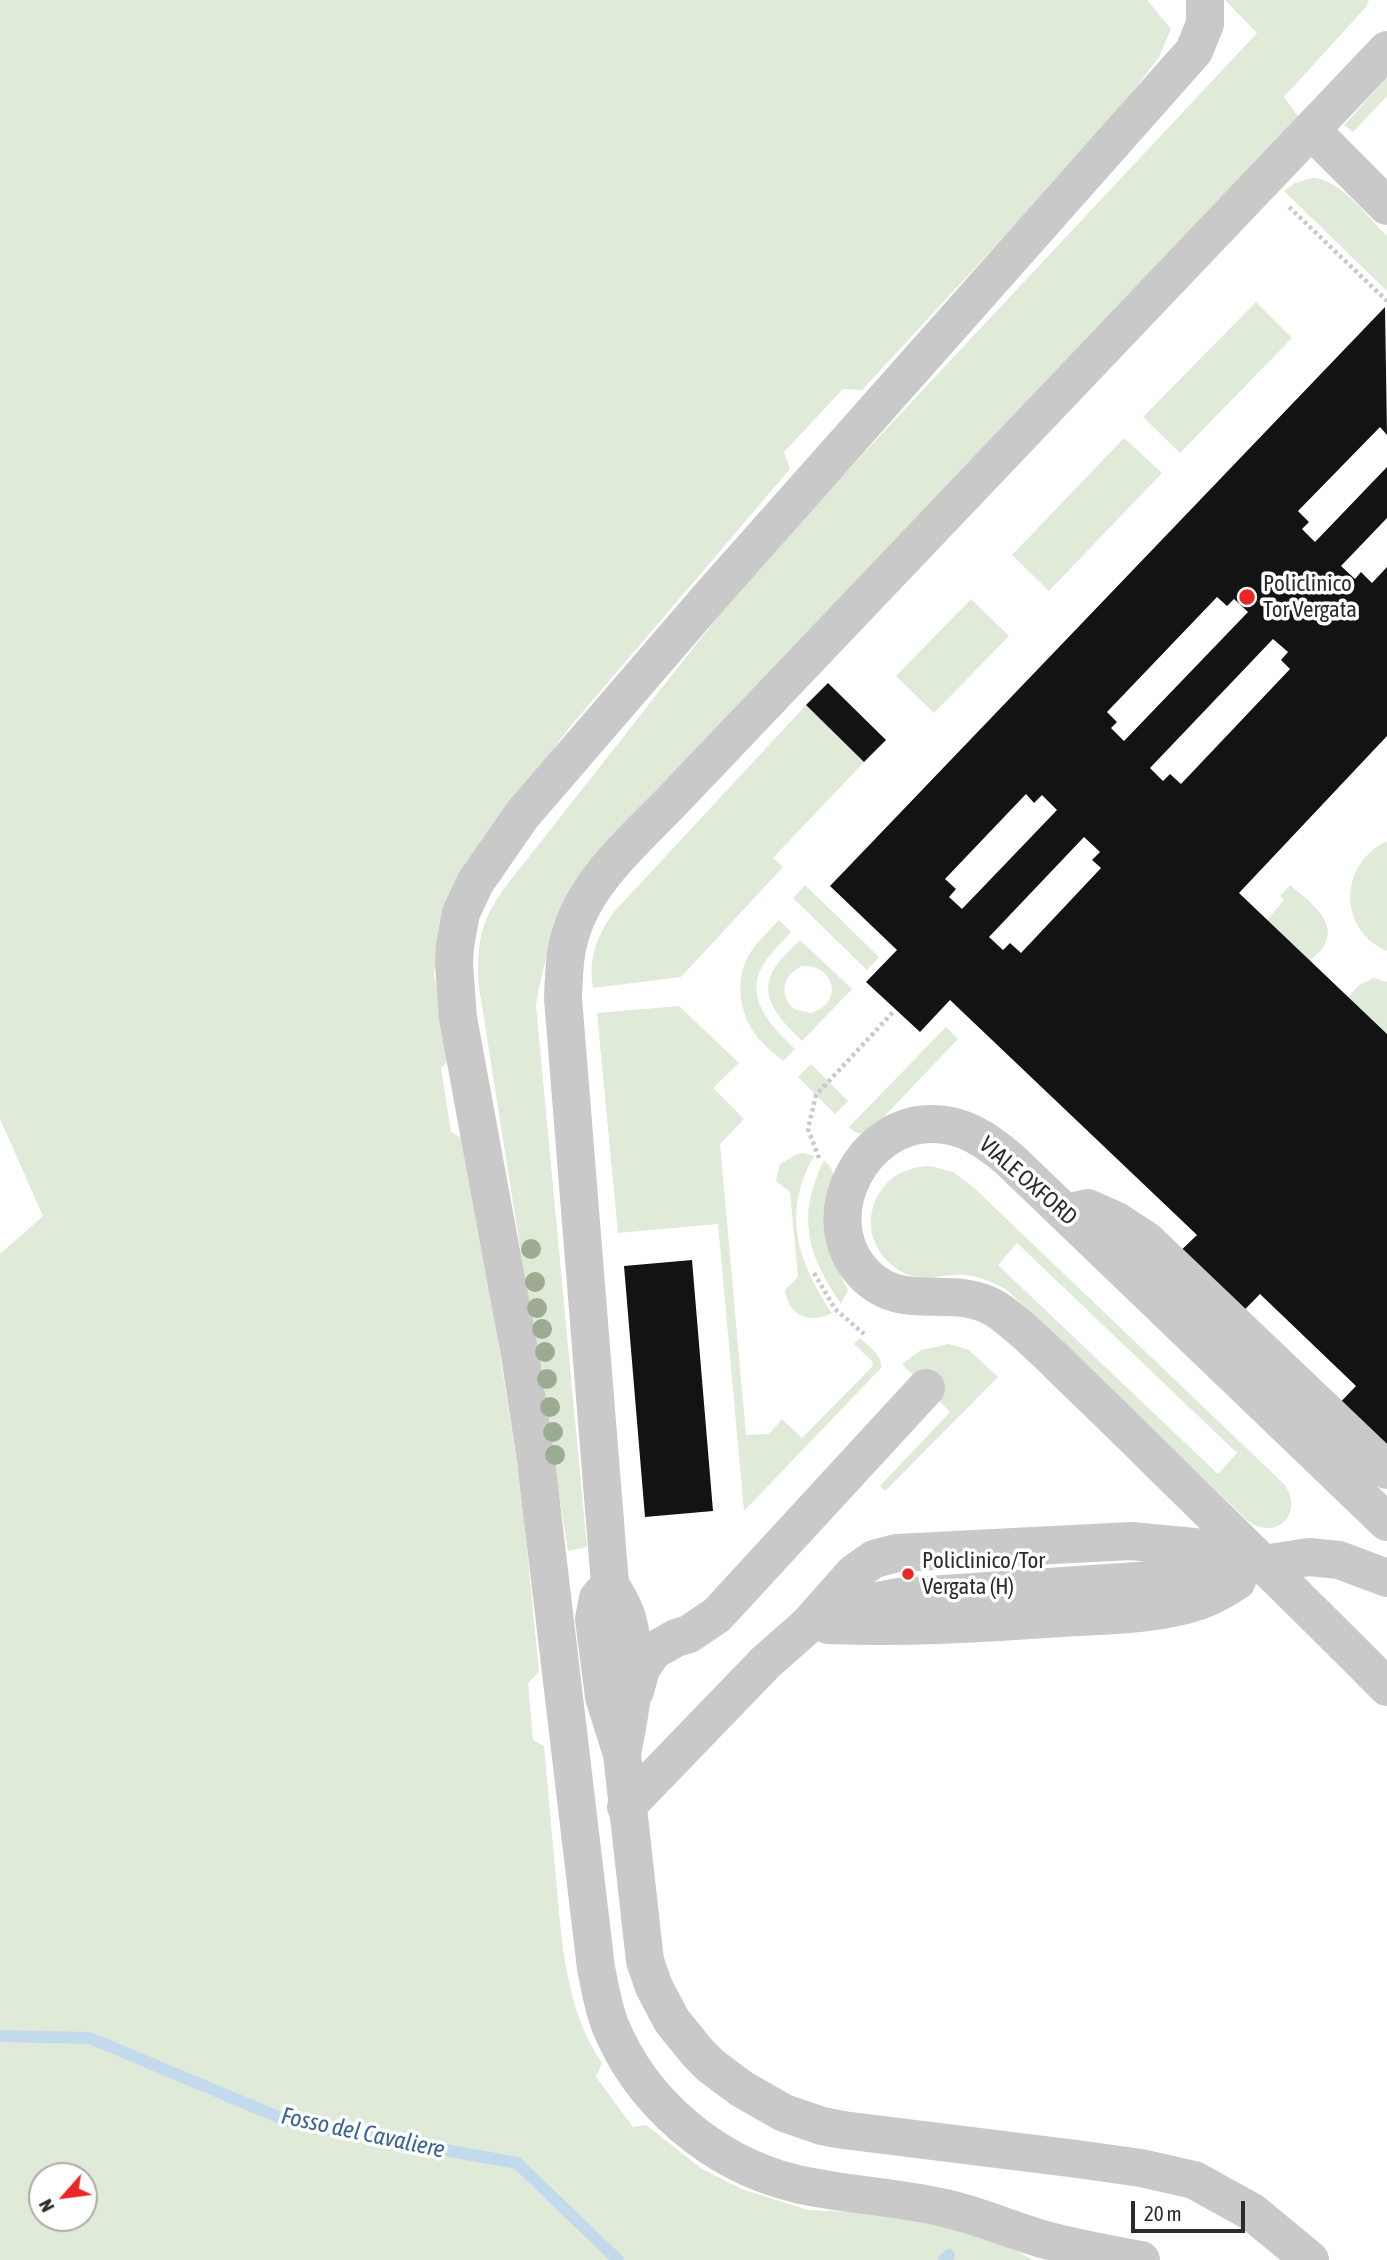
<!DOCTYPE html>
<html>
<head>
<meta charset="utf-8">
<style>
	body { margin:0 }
	#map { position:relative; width:1387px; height:2260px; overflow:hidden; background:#fff; font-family:"Asap Condensed",sans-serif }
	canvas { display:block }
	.north { position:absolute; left:28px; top:2162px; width:70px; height:70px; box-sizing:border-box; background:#fff; border:2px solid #ababab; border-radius:50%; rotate:242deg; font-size:19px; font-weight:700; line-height:28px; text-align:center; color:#2c2c2c }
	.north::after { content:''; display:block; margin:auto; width:24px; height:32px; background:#ec2525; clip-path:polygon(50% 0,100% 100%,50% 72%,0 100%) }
	.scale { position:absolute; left:1131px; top:2201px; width:114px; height:32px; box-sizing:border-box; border:4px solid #2c2c2c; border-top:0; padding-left:9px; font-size:21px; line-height:24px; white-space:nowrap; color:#2c2c2c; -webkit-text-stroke:5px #fff; paint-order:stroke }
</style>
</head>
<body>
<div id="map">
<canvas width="1387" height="2260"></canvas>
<div class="north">N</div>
<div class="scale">20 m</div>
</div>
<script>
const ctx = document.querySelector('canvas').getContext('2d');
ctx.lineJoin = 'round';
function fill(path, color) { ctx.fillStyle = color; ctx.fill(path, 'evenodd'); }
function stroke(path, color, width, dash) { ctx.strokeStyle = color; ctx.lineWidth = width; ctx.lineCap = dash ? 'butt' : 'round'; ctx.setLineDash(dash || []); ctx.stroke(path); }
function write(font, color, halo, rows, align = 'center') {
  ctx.font = font + ' "Asap Condensed",sans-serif'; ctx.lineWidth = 7; ctx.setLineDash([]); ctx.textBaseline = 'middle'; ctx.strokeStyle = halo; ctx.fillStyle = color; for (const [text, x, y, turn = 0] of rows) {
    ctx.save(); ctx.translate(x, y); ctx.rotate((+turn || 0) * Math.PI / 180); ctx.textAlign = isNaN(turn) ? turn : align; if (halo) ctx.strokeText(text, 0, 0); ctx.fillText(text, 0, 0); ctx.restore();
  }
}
fill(new Path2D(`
	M 0,0 L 1147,0 L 1171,29 L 1159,57 L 1110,122 L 862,390 L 843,389 L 784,452 L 790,469 L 569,728 L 452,888 L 439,926 L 434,974 L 450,1059 L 441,1068 L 451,1132 L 467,1141 L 522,1497 L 539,1672 L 528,1683 L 533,1740 L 544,1746 C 548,1790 552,1835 556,1879 C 562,1942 565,2009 602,2063 L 596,2077 L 633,2127 L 646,2125 L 702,2169 L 742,2189 L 808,2210 L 926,2216 L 968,2224 L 1033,2260 L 0,2260 L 0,1254 L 43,1216 L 0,1119 ZM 42,2176 L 84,2176 L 84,2218 L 42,2218 Z
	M 1225,0 L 1369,0 L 1366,7 L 1284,97 L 1300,119 L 551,939 L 539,987 L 536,1006 L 587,1547 L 568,1551 L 479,987 C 476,944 480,921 506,886 L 757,567 L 1257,33 Z
	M 1387,78 L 1387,96 L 1353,132 L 1344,125 Z
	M 1313,178 C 1340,179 1369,218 1387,236 L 1387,291 L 1284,191 L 1295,183 Z
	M 1256,302 L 1292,338 L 1180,453 L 1143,417 Z
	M 1124,438 L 1162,473 L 1049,591 L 1012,555 Z
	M 971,599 L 1009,636 L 934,713 L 896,676 Z
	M 806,705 L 864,762 L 773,858 L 783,867 L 681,977 L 593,988 C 588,960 597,936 613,913 Z
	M 1387,841 L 1387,951 C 1337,929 1339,864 1387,841 Z
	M 805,885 L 879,957 L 867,970 L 793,898 Z
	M 1290,885 C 1305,898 1338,920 1325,944 C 1322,950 1315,956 1310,961 L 1267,920 L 1284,900 L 1280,896 Z
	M 779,920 L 791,932 C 782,942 770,953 763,965 C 743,999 773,1028 795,1049 L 783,1061 C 774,1053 763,1045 756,1035 C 738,1013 735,977 750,953 C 758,941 769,931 779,920 Z
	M 800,940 L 852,989 L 802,1041 C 784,1023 756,998 774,969 C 780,959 791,949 800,940 ZM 802,966 C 836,964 844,1005 810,1013 L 794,1009 C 778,994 783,975 802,966 Z
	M 1374,978 L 1387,982 L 1387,1034 L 1348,997 L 1359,985 Z
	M 679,1006 L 739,1063 L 713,1088 L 744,1119 L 720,1144 L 746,1435 L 769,1434 L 782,1419 L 802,1438 L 873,1366 L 872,1361 L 854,1344 L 860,1338 C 869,1347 883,1355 881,1368 L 744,1511 L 718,1224 L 618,1233 L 597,1013 Z
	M 946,1027 L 958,1039 L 875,1126 L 860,1134 L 853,1131 L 849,1127 Z
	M 811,1064 L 848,1101 L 835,1114 L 798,1077 Z
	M 803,1153 L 814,1156 C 781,1214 798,1262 832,1313 C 810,1325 788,1315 785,1290 L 798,1277 L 790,1192 L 776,1181 L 780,1164 L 797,1154 Z
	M 824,1160 L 830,1166 L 834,1175 L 829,1253 L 848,1290 L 841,1304 C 807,1254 796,1217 824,1160 Z
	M 930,1166 L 953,1172 L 972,1186 L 1284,1484 C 1306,1513 1275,1543 1247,1520 L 1007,1290 C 994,1282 980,1277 966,1275 C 953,1273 941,1277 928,1278 C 902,1279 878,1259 872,1234 C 869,1218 872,1201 883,1188 C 895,1172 911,1167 930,1166 ZM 1017,1243 L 1237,1453 L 1218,1474 L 998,1265 Z
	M 949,1344 L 969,1350 L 998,1377 L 885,1491 L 880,1486 L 950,1412 L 902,1364 L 921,1350 Z`), '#e0ead8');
stroke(new Path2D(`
	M 0,2036 L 90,2038 L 290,2122 L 517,2163 L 618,2260
	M 944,2260 L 949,2255`), '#c3d9ec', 12);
fill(new Path2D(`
	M 1385,307 L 1387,435 L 1380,427 L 1298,511 L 1309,522 L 1302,529 L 1315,542 L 1387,467 L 1387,518 L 1341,566 L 1355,579 L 1361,572 L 1372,583 L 1387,567 L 1387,736 L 1239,893 L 1387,1034 L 1387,1451 L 1309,1435 L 1356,1386 L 1260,1294 L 1211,1344 L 1148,1282 L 1197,1235 L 950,1000 L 920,1032 L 866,982 L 897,950 L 830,886 ZM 1217,597 L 1227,606 L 1234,599 L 1248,612 L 1124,741 L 1111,728 L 1117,722 L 1107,712 ZM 1273,639 L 1288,652 L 1281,660 L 1290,669 L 1181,784 L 1170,774 L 1163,781 L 1150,768 ZM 1026,794 L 1034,803 L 1042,795 L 1057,810 L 962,909 L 949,897 L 956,889 L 945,879 ZM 1084,837 L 1100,852 L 1092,860 L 1101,868 L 1021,953 L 1010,943 L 1003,950 L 989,937 Z
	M 828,683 L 886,740 L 864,762 L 806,705 Z
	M 692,1260 L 713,1511 L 645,1517 L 624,1266 Z`), '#131313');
stroke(new Path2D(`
	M 1289,207 L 1387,301
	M 819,1158 L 808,1129 L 816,1095 L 895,1010
	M 814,1273 L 835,1309 L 864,1334`), '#c9c9c9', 4.5, [3.5, 3.5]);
stroke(new Path2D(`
	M 1311,130 L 1387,206
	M 1065,1213 L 1088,1208 L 1115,1220 L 1147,1241 L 1387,1470
	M 1387,1522 L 1010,1160 C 987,1140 962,1123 930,1124 C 863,1125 816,1213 859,1268 C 899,1318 950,1281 996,1309 C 1017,1323 1037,1343 1056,1361 C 1082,1387 1109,1412 1135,1438 C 1219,1521 1304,1603 1387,1687
	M 610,1584 L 598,1598 L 594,1619 L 604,1697 L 622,1754 L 645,1961 L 654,1987 L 672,2021 L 698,2053 L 711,2066 L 742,2089 L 784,2113 L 822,2126 L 843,2130 L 1077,2159 L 1141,2168 L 1194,2180 L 1252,2212 L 1310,2260
	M 814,1622 L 862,1604 L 899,1597 L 1167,1579 L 1309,1557 L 1339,1560 L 1387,1578
	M 828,1625 C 901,1628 973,1624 1046,1619 C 1096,1615 1152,1617 1199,1601 C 1213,1596 1225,1589 1237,1581
	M 635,1691 L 641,1669 L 653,1651 L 676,1638 L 689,1634 L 717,1615 L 926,1388
	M 622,1754 C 631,1709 640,1663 627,1618 C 624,1606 616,1595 610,1584 L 563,998 C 564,977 564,954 571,933 C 587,879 638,837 676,797 L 1387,50
	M 626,1807 L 766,1662 L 808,1625 L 854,1573 L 874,1559 L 897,1553 L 1131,1541 L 1204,1548 L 1263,1563
	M 1141,2260 C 1108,2254 1074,2248 1042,2239 C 1008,2229 975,2214 940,2207 C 892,2196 842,2195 793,2183 C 713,2163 641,2102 610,2025 C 603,2007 600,1987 596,1968 L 536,1461 L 520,1355 L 458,1018 L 454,964 L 455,946 L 461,913 L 475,883 L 522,815 L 709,598 L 1194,51 L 1205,24 L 1205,0`), '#c9c9c9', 38);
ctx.fillStyle = '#9cac92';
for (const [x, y] of [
	[531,1249],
	[535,1282],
	[537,1308],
	[542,1329],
	[545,1352],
	[547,1379],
	[550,1407],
	[553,1432],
	[555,1455]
]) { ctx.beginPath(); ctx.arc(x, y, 10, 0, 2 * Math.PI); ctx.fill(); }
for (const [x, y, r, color] of [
	[1247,597,9,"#ec2525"],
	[908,1574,7,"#ec2525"]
]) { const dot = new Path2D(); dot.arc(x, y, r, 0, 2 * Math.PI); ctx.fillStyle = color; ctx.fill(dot); stroke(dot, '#fff', 2.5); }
write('23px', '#2c2c2c', '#fff', [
	["Policlinico",1263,584],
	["Tor Vergata",1263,610],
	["Policlinico/Tor",922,1561],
	["Vergata (H)",922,1587]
], 'left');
write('23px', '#2c2c2c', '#fff', [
	["VIALE OXFORD",1028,1181,41]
]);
write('italic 24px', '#376790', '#fff', [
	["Fosso del Cavaliere",363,2133,12]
]);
</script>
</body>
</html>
